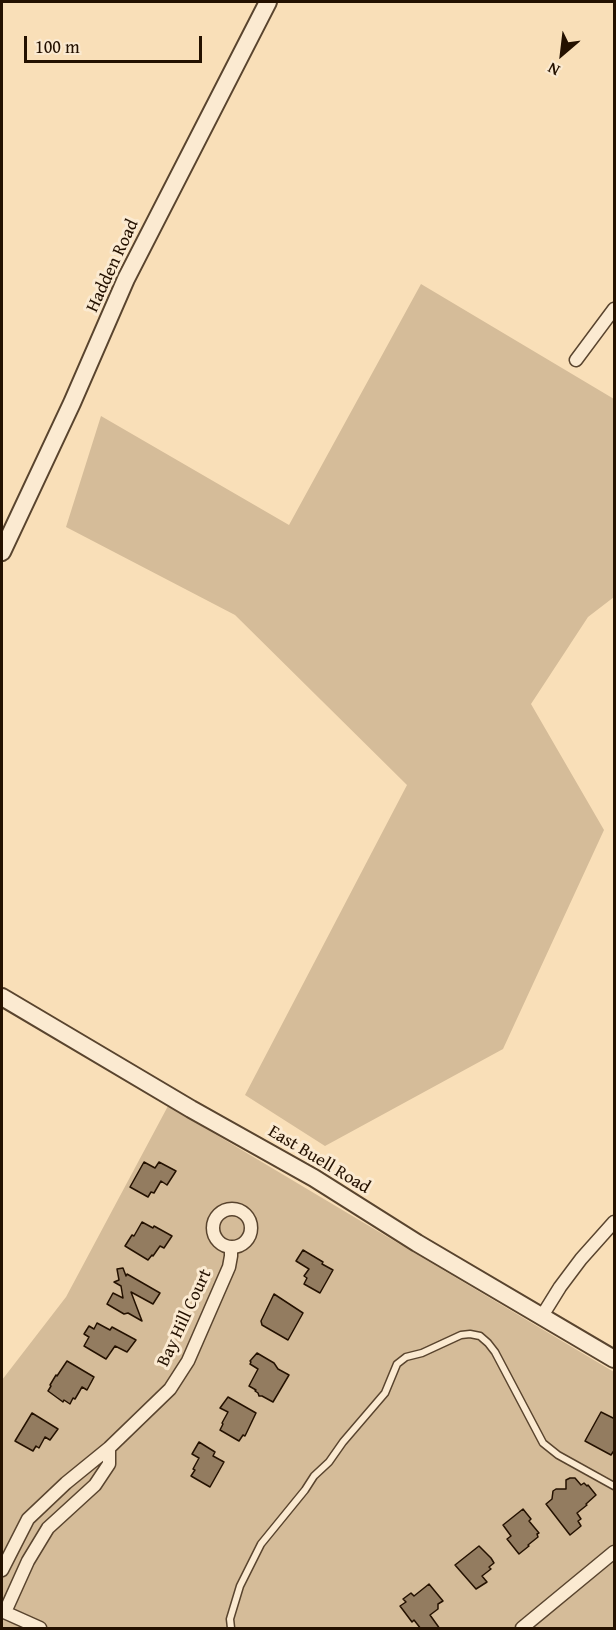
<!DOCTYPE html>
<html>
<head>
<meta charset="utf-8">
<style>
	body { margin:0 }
	#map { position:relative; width:616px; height:1630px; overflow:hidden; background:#f9dfb8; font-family:"Gentium Book Plus",serif }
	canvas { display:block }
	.frame { position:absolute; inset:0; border:3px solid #241100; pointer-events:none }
	.north { position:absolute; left:532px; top:24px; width:60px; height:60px; -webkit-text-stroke:4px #fbead1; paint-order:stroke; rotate:208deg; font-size:16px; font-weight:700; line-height:24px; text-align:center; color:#241100 }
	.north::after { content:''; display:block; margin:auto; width:21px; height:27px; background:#241100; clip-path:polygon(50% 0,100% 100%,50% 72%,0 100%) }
	.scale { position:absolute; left:24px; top:36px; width:178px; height:27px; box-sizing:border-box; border:3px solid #241100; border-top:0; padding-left:8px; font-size:18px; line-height:21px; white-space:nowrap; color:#241100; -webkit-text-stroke:4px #fbead1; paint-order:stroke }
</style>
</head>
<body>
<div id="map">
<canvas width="616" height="1630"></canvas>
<div class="frame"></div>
<div class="north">N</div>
<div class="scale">100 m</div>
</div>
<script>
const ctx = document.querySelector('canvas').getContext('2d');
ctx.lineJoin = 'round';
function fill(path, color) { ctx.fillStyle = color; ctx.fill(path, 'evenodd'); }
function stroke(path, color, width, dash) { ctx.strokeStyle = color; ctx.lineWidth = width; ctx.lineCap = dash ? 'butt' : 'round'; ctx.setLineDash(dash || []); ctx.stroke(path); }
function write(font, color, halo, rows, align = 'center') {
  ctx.font = font + ' "Gentium Book Plus",serif'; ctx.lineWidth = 6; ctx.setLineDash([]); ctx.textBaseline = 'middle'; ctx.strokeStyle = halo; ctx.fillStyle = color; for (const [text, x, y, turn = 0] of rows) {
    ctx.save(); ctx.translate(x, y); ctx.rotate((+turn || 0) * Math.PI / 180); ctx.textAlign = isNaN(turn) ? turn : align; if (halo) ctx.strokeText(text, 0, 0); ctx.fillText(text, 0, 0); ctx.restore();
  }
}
fill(new Path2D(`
	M 421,284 L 614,399 L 614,597 L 588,617 L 531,704 L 604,830 L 503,1049 L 325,1146 L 245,1095 L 407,785 L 235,615 L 66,527 L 101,416 L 289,525 Z
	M 168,1106 L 614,1372 L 614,1628 L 2,1628 L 2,1380 L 66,1297 Z`), '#d5bc99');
const building = new Path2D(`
	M 144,1162 L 155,1168 L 159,1162 L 176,1171 L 167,1185 L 161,1181 L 154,1193 L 151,1192 L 148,1197 L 130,1187 Z
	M 142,1222 L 153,1228 L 154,1226 L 172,1236 L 164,1248 L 160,1246 L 153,1256 L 152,1255 L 148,1260 L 125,1246 L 132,1235 L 134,1236 Z
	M 303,1250 L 323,1262 L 322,1264 L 333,1270 L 320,1293 L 304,1284 L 307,1278 L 304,1276 L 309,1269 L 296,1261 Z
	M 123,1268 L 126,1276 L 127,1274 L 160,1293 L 153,1304 L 131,1292 L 142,1321 L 128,1313 L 124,1314 L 107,1304 L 113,1293 L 123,1298 L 121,1286 L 114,1282 L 119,1280 L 117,1269 Z
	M 274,1294 L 303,1313 L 288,1340 L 262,1325 L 261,1321 Z
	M 97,1323 L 110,1330 L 112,1327 L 136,1340 L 127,1352 L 115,1346 L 106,1359 L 84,1346 L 89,1337 L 84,1334 L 89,1326 L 94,1329 Z
	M 257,1353 L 274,1363 L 278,1369 L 289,1375 L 273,1402 L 262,1396 L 259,1396 L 258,1393 L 255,1391 L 256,1390 L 249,1386 L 258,1369 L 250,1364 L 251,1362 L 250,1361 Z
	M 67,1361 L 94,1377 L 87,1390 L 82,1387 L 75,1399 L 73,1398 L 70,1404 L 64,1400 L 63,1402 L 48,1391 L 51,1386 L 50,1385 L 56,1375 L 57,1376 Z
	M 228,1397 L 256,1413 L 245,1436 L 243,1435 L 239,1441 L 220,1430 L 223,1424 L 222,1423 L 228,1412 L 220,1408 Z
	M 601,1412 L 615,1419 L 615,1449 L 611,1455 L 585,1441 Z
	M 32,1413 L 58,1429 L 50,1440 L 45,1437 L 39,1448 L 36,1446 L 33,1451 L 15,1441 Z
	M 199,1442 L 215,1452 L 213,1456 L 224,1462 L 210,1487 L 191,1476 L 195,1470 L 193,1469 L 199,1458 L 192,1454 Z
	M 570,1478 L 575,1478 L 581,1485 L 584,1483 L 587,1486 L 588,1485 L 596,1495 L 586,1504 L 587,1505 L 577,1513 L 581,1519 L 578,1521 L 581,1526 L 570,1535 L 546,1504 L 552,1499 L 553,1491 L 556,1489 L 566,1489 L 566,1480 Z
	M 523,1509 L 531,1519 L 529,1521 L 539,1533 L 537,1534 L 538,1537 L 528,1545 L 529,1546 L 519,1554 L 507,1539 L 511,1536 L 503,1525 Z
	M 479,1546 L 491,1558 L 494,1563 L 489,1567 L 491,1569 L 482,1576 L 487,1582 L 476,1589 L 455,1565 Z
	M 429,1584 L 443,1601 L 438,1604 L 438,1609 L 430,1615 L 440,1629 L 421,1629 L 414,1620 L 412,1622 L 400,1606 L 406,1602 L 403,1599 L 411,1593 L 414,1596 Z`);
fill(building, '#937c60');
stroke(building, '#241100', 1.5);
const service = new Path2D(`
	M 231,1628 L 230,1619 L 240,1586 L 261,1544 L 305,1490 L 314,1476 L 329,1462 L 343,1442 L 385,1393 L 397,1364 L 406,1357 L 422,1353 L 461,1335 L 470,1334 L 480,1336 L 488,1343 L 495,1352 L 543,1443 L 558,1455 L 614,1486`);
const minor = new Path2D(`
	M 576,360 L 614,309
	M213 1228a19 19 0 1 1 38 0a19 19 0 1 1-38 0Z
	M 542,1316 L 560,1287 L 581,1259 L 614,1222
	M 2,1570 L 28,1519 L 66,1483 L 109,1448 L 170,1389 L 188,1361 L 229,1267 L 231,1256 L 231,1248
	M 2,1611 L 40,1628
	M 5,1612 L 28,1561 L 48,1528 L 95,1485 L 109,1464 L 109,1448
	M 522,1628 L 614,1552`);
const tertiary = new Path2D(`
	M 2,552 L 72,403 L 126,279 L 268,2
	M 2,997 L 191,1109 L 314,1178 L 417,1243 L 614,1359`);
stroke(service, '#59442e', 9);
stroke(minor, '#59442e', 15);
stroke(tertiary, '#59442e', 20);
stroke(service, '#fbead1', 6);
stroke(minor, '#fbead1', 12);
stroke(tertiary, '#fbead1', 16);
write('18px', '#241100', '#fbead1', [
	["Hadden Road",113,266,-65],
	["East Buell Road",319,1160,31],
	["Bay Hill Court",185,1318,-65]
]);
</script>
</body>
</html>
